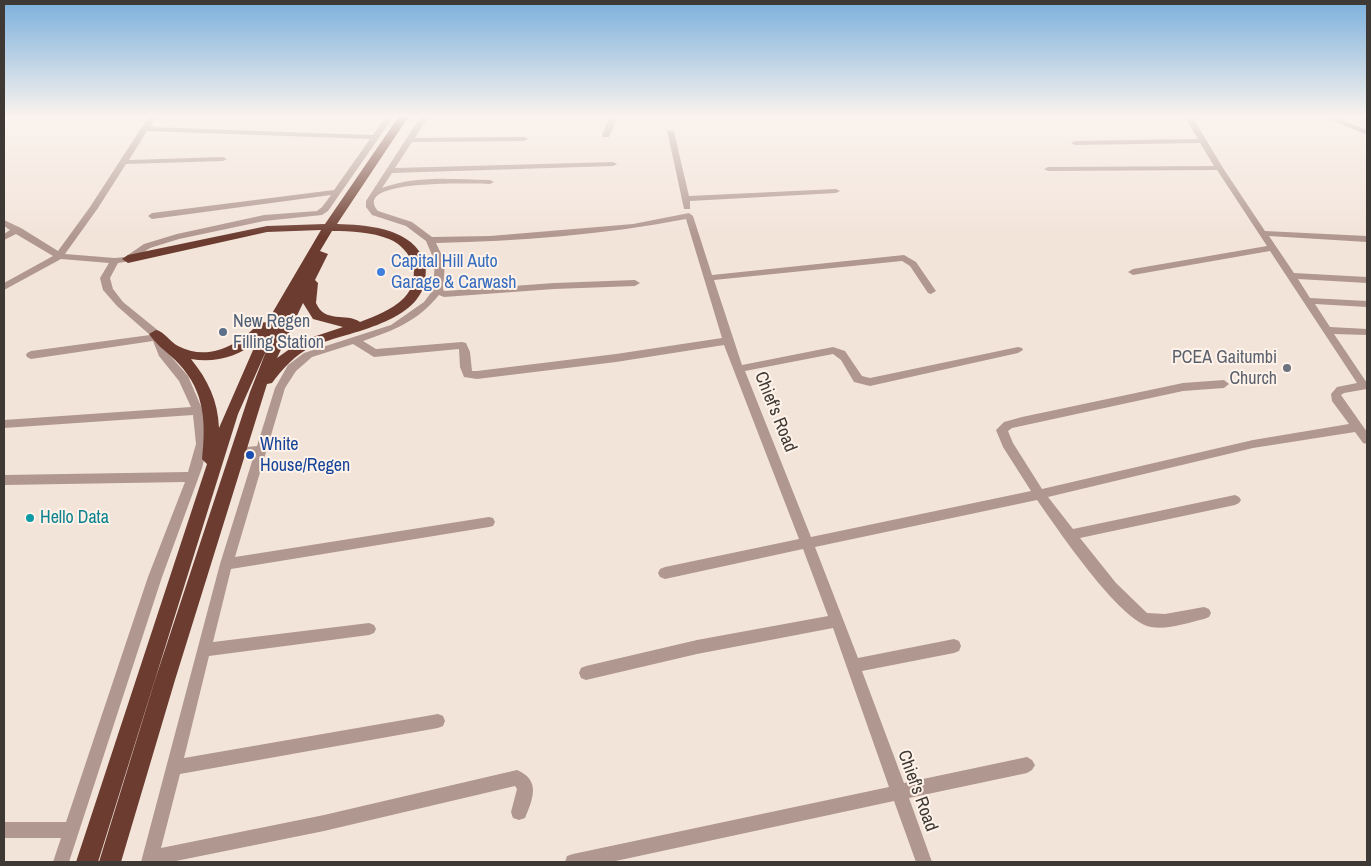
<!DOCTYPE html>
<html>
<head>
<meta charset="utf-8">
<style>
	body { margin:0 }
	#map { position:relative; width:1371px; height:866px; overflow:hidden; background:#f3e4da; font-family:"Archivo Narrow",sans-serif }
	canvas { display:block }
	.frame { position:absolute; inset:0; border:5px solid #3e3934; pointer-events:none }
</style>
</head>
<body>
<div id="map">
<canvas width="1371" height="866"></canvas>
<div class="frame"></div>
</div>
<script>
const ctx = document.querySelector('canvas').getContext('2d');
ctx.lineJoin = 'round';
function fill(path, color) { ctx.fillStyle = color; ctx.fill(path, 'evenodd'); }
function stroke(path, color, width, dash) { ctx.strokeStyle = color; ctx.lineWidth = width; ctx.lineCap = dash ? 'butt' : 'round'; ctx.setLineDash(dash || []); ctx.stroke(path); }
function write(font, color, halo, rows, align = 'center') {
  ctx.font = font + ' "Archivo Narrow",sans-serif'; ctx.lineWidth = 4; ctx.setLineDash([]); ctx.textBaseline = 'middle'; ctx.strokeStyle = halo; ctx.fillStyle = color; for (const [text, x, y, turn = 0] of rows) {
    ctx.save(); ctx.translate(x, y); ctx.rotate((+turn || 0) * Math.PI / 180); ctx.textAlign = isNaN(turn) ? turn : align; if (halo) ctx.strokeText(text, 0, 0); ctx.fillText(text, 0, 0); ctx.restore();
  }
}
fill(new Path2D(`
	M 149,116 L 157,116 L 150,127 L 373,135 L 386,116 L 394,116 L 328,211 L 322,215 L 264,221 L 179,239 L 150,248 L 131,261 L 118,263 L 110,278 L 113,289 L 123,302 L 160,332 L 168,353 L 188,376 L 203,411 L 208,444 L 202,468 L 162,577 L 69,862 L 53,862 L 61,838 L 4,838 L 4,822 L 66,822 L 148,577 L 185,482 L 4,485 L 4,475 L 188,472 L 196,444 L 193,415 L 4,428 L 4,420 L 191,407 L 179,381 L 159,356 L 153,341 L 31,359 L 27,357 L 26,355 L 27,353 L 31,351 L 150,335 L 117,306 L 103,290 L 100,278 L 109,263 L 61,259 L 4,290 L 4,283 L 53,256 L 16,234 L 4,240 L 4,234 L 10,230 L 4,226 L 4,220 L 21,228 L 58,251 L 90,207 ZM 147,131 L 370,139 L 334,190 L 152,213 L 148,216 L 152,219 L 331,195 L 322,207 L 317,211 L 264,215 L 177,234 L 144,244 L 125,257 L 115,258 L 65,254 L 98,208 L 126,164 L 223,161 L 227,159 L 223,157 L 129,160 Z
	M 421,116 L 429,116 L 415,138 L 524,137 L 528,139 L 524,141 L 412,142 L 395,168 L 613,162 L 617,164 L 613,166 L 392,173 L 382,188 C 416,175 454,179 490,180 L 494,182 L 490,184 C 477,184 350,178 378,211 L 412,222 L 432,237 L 490,236 L 633,224 L 689,213 L 693,216 L 712,275 L 904,255 L 916,262 L 936,291 L 931,294 L 928,293 L 910,266 L 902,261 L 714,280 L 742,365 L 833,347 L 845,351 L 862,376 L 870,378 L 1018,347 L 1022,348 L 1023,350 L 1018,353 L 870,386 L 854,382 L 841,360 L 833,354 L 745,371 L 811,537 L 1031,491 L 1003,447 L 996,430 L 1004,422 L 1022,417 L 1183,383 L 1224,380 L 1229,384 L 1224,388 L 1183,391 L 1012,428 L 1008,431 L 1013,443 L 1042,489 L 1253,440 L 1349,424 L 1332,401 L 1331,394 L 1337,387 L 1357,383 L 1270,251 L 1133,275 L 1128,272 L 1133,269 L 1267,246 L 1217,170 L 1048,171 L 1044,169 L 1048,167 L 1214,166 L 1200,143 L 1075,145 L 1071,143 L 1075,141 L 1198,139 L 1184,116 L 1192,116 L 1223,168 L 1265,231 L 1367,236 L 1367,242 L 1269,236 L 1294,273 L 1367,277 L 1367,283 L 1298,279 L 1310,298 L 1367,301 L 1367,307 L 1315,304 L 1330,327 L 1367,329 L 1367,335 L 1334,334 L 1367,383 L 1367,389 L 1344,393 L 1341,395 L 1367,432 L 1367,444 L 1363,443 L 1355,432 L 1253,448 L 1048,497 L 1073,529 L 1235,495 L 1239,497 L 1241,500 L 1239,503 L 1235,505 L 1080,538 L 1116,583 L 1147,613 L 1165,614 L 1204,607 L 1209,609 L 1211,613 L 1209,617 L 1204,619 C 1187,623 1168,630 1151,627 C 1119,621 1057,528 1037,500 L 815,547 L 858,658 L 954,639 L 959,641 L 961,646 L 959,651 L 954,653 L 862,671 L 904,783 L 1027,757 L 1032,760 L 1035,765 L 1032,770 L 1027,773 L 909,798 L 932,862 L 916,862 L 894,801 L 611,862 L 565,862 L 567,856 L 573,854 L 889,787 L 833,628 L 697,654 L 586,680 L 581,678 L 579,673 L 581,668 L 586,666 L 697,640 L 828,616 L 803,549 L 665,579 L 660,577 L 658,573 L 660,569 L 665,567 L 799,539 L 724,345 L 616,362 L 477,379 L 464,377 L 460,367 L 459,349 L 374,357 L 353,344 L 312,357 L 296,371 L 285,388 L 235,557 L 489,517 L 493,518 L 495,522 L 493,526 L 489,527 L 231,569 L 213,642 L 369,623 L 374,625 L 376,629 L 374,633 L 369,635 L 209,656 L 184,758 L 438,714 L 443,716 L 445,721 L 443,726 L 438,728 L 180,774 L 161,848 L 324,815 L 517,770 C 541,780 533,799 525,818 L 519,820 L 513,818 L 511,812 L 517,789 L 515,786 L 324,831 L 171,862 L 141,862 L 220,564 L 254,455 L 236,454 L 234,451 L 236,448 L 257,446 L 275,388 L 288,365 L 304,353 L 391,325 L 424,302 L 433,290 L 435,262 L 426,241 L 406,226 L 372,215 L 366,207 L 366,201 ZM 686,219 L 722,338 L 616,354 L 477,371 L 472,371 L 470,352 L 466,343 L 462,342 L 376,349 L 363,341 C 394,330 417,322 439,295 L 444,297 L 554,289 L 635,286 L 640,283 L 635,280 L 554,283 L 445,291 L 443,290 L 445,262 L 436,243 C 519,241 604,235 686,219 Z
	M 610,116 L 618,116 L 609,137 L 603,137 L 602,135 Z
	M 1322,116 L 1332,116 L 1367,130 L 1367,135 Z
	M 667,130 L 674,132 L 689,196 L 836,189 L 840,191 L 836,193 L 690,201 L 690,209 L 684,209 Z`), '#b09790');
fill(new Path2D(`
	M 399,116 L 409,116 L 337,224 C 365,225 407,227 422,256 C 427,264 426,272 425,281 C 417,325 344,332 311,347 C 295,355 283,368 272,383 L 267,384 L 175,680 L 121,862 L 99,862 L 155,680 L 250,392 L 267,349 L 238,414 L 98,862 L 76,862 L 207,464 L 202,459 C 206,423 205,392 179,364 C 170,354 157,346 149,334 L 156,330 C 165,332 170,342 178,346 C 208,362 239,345 259,323 L 267,322 L 321,230 L 267,232 L 128,263 L 122,259 L 128,255 L 267,226 L 325,224 ZM 332,231 C 351,231 372,232 389,239 C 413,249 423,278 404,298 C 392,310 375,316 360,322 C 346,312 325,324 316,303 L 318,283 L 315,280 L 328,254 L 320,251 ZM 295,294 L 271,341 L 274,335 ZM 303,303 L 313,319 L 343,327 L 301,341 L 277,358 ZM 257,341 L 219,428 C 218,401 208,380 191,359 C 215,363 238,357 257,341 Z`), '#6c3c30');
const sky = ctx.createLinearGradient(0, 0, 0, 237);
sky.addColorStop(0, '#7bb0dc');
sky.addColorStop(0.49, '#faf3ee');
sky.addColorStop(1, '#faf3ee00');
ctx.fillStyle = sky;
ctx.fillRect(0, 0, 1371, 237);
for (const [x, y, r, color] of [
	[381,272,5,"#3f7fe0"],
	[223,332,5,"#5c6f8a"],
	[1287,368,5,"#6b7280"],
	[250,455,5,"#1a4fb4"],
	[30,518,5,"#0f9aa8"]
]) { const dot = new Path2D(); dot.arc(x, y, r, 0, 2 * Math.PI); ctx.fillStyle = color; ctx.fill(dot); stroke(dot, '#fef2e9', 2); }
write('18px', '#366cbe', '#fef2e9', [
	["Capital Hill Auto",391,262],
	["Garage & Carwash",391,283]
], 'left');
write('18px', '#4e5e75', '#fef2e9', [
	["New Regen",233,322],
	["Filling Station",233,343]
], 'left');
write('18px', '#5b616d', '#fef2e9', [
	["PCEA Gaitumbi",1277,358],
	["Church",1277,379]
], 'right');
write('18px', '#3e3934', '#fef2e9', [
	["Chief's Road",775,412,68],
	["Chief's Road",917,791,70]
]);
write('18px', '#164399', '#fef2e9', [
	["White",260,445],
	["House/Regen",260,466]
], 'left');
write('18px', '#0d838f', '#fef2e9', [
	["Hello Data",40,518]
], 'left');
</script>
</body>
</html>
